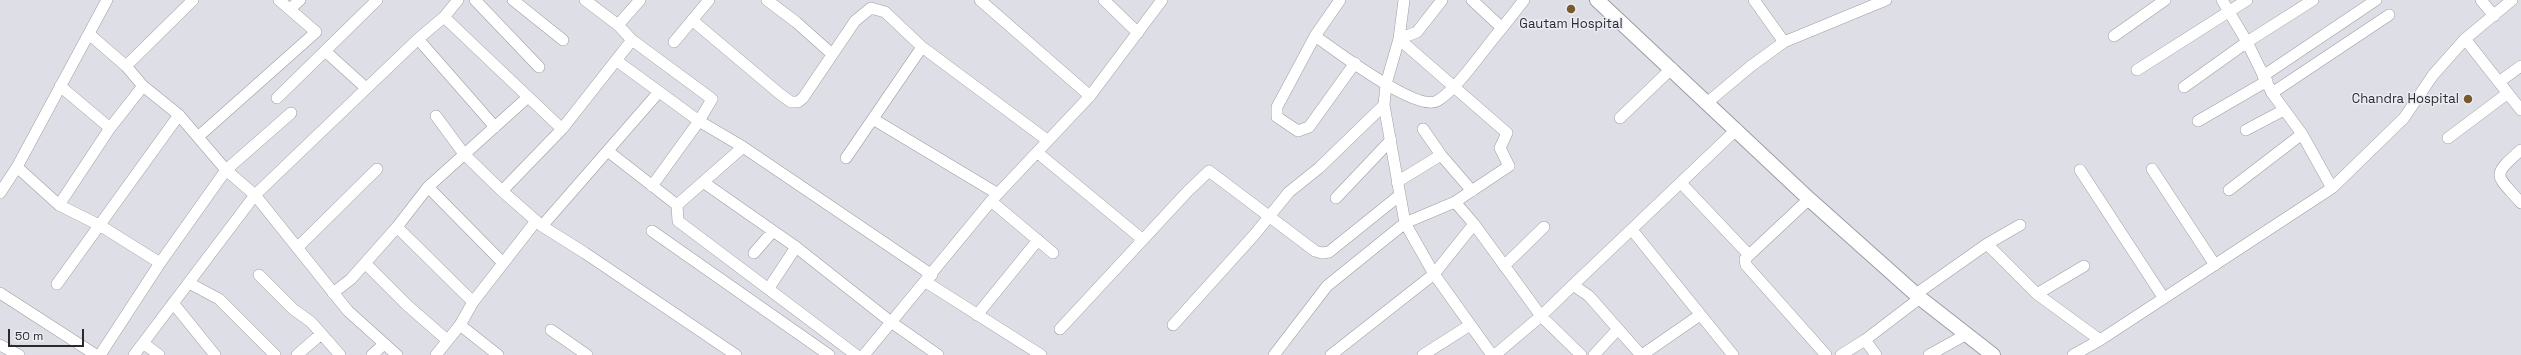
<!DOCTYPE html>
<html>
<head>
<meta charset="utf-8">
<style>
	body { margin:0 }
	#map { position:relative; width:2521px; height:355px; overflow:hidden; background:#dedfe6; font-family:"Space Grotesk",sans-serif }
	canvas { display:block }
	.scale { position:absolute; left:8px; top:329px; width:76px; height:18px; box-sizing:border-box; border:2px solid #2b2b2e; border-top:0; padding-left:5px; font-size:12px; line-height:14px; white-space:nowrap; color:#2b2b2e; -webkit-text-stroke:3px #ebecf4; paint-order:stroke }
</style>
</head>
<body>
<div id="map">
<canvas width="2521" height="355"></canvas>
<div class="scale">50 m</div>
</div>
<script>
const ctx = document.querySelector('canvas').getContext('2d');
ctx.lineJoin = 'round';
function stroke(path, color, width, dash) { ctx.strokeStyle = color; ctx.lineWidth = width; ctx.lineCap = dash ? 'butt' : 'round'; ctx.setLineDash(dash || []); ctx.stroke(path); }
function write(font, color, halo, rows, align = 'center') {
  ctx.font = font + ' "Space Grotesk",sans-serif'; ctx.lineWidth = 3; ctx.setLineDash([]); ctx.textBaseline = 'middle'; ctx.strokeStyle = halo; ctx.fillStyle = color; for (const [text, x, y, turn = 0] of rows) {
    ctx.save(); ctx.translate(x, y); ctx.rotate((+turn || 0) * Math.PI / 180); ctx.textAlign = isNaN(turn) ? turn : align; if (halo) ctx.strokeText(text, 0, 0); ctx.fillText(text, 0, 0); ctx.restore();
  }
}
const minor = new Path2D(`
	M 475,0 L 539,67
	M 513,0 L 563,40
	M 767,0 L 796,22 L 832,54
	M 980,0 L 1090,96
	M 1104,0 L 1138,33
	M 1340,0 L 1315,36 C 1335,50 1416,112 1437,101 C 1457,90 1486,46 1502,28
	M 1442,0 L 1417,32 L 1399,39 L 1386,84 L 1384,105 L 1405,223 L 1434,274 L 1474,224 L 1541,316 L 1581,355
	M 1472,0 L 1502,28 L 1524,0
	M 1754,0 L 1784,42
	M 2222,0 L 2247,42 L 2272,93 L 2302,134 L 2332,188
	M 2481,0 L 2494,16
	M 290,9 L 300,0
	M 444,17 L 562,129
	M 692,20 L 780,94 L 791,102 L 798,102 L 803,98 L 855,21 L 871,8 L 885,12 L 922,47 L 846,158
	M 618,25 L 640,0
	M 89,34 L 126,66
	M 1315,36 L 1277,107 L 1277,117 L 1298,131 L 1309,127 L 1355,63
	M 2114,36 L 2165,0
	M 418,39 L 495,127
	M 2465,39 L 2521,110
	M 632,40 L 712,99 L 699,121 L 652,186
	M 674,42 L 709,0
	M 922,47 L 1047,140
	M 325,51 L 366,88
	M 617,61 L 699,121 L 743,147 L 677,205 L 678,221 L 856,355
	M 2137,70 L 2247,0
	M 2263,76 L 2376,0
	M 2499,82 L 2521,66
	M 60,86 L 110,128
	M 2184,87 L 2247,42 L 2313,0
	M 2272,93 L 2389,15
	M 277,98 L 377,0
	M 1708,102 L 1751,66 L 1784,42 L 1886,0
	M 436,116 L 464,154 L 502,191 L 542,226 L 585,253 L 736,355
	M 1620,118 L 1672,68
	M 873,119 L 998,194
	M 2198,121 L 2267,81
	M 2246,130 L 2284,110
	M 199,136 L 316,32 L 279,0
	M 2448,138 L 2508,93
	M 743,147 L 932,275
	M 2521,150 C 2490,177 2496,174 2521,203
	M 609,152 L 677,205
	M 1038,153 L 1142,239
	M 1441,155 L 1472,191
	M 17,167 L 107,0
	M 2152,169 L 2215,265
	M 2080,170 L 2163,297
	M 703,182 L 796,247 L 769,288
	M 1397,182 L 1441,155 L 1423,129
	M 1681,183 L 1749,255
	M 428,187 L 503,263
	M 2229,190 L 2302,134
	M 502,191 L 562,129 L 632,40 L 618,25 L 585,0
	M 0,193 L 17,167 L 59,205 L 101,226 L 160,263
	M 1336,198 L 1391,140
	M 1809,199 L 1745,259 L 1746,265 L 1826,355
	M 991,201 L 1053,253
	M 1455,202 L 1474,224
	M 59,205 L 110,128 L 143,86
	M 542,226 L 658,93
	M 397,227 L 473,302
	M 1632,230 L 1733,355
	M 652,231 L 829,355
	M 1987,244 L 2037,294 L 2100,340
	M 796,247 L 891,322 L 938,355
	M 297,248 L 377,169
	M 754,253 L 773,231
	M 365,263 L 408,306 L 447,340
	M 1504,266 L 1544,227
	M 259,275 L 293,309 L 311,322 L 340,355
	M 926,282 L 1041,355
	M 189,283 L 219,299 L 275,355
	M 57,284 L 179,115
	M 0,293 L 96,355
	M 333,293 L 351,279 L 397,227 L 428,187 L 528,97
	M 1916,294 L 1987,244 L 2020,225
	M 2037,294 L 2084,266
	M 173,303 L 215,355
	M 977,315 L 1038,240
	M 460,325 L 473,302 L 536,221
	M 1173,325 L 1255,234 L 1289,192 L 1319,168 L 1384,105
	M 1060,329 L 1188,191 L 1209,171 L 1315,251 L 1322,253 L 1329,252 L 1400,195
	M 1618,329 L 1641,355
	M 551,330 L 587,355
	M 1865,340 L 1876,355
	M 143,343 L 159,355
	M 0,345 L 19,355
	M 100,355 L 160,263 L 226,170 L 291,113
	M 134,355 L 255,195 L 226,170 L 179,115 L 143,86 L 126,66 L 193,0
	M 297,355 L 321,334
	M 372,355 L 384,344
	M 397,355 L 348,311 L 255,195 L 418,39 L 444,17 L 458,0
	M 436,355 L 460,325 L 498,355
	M 864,355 L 991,201 L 1090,96 L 1162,0
	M 1274,355 L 1327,286 L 1405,223 L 1455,202 L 1509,166 L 1500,148 L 1507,133 L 1399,39 L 1404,0
	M 1331,355 L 1434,274 L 1492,355
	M 1423,355 L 1470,325
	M 1495,355 L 1541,316 L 1573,285
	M 1594,355 L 1618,329 L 1589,296 L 1573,285 L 1737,129
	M 1642,355 L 1700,315
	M 1841,355 L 1865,340 L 1920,298
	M 1929,355 L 1967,334
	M 2073,355 L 2100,340 L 2332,188 L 2404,118 L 2433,75 L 2465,39 L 2512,0`);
const tertiary = new Path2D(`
	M 1597,0 L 1809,199 L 1920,298 L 1993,355`);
stroke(minor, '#9c9da3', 12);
stroke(tertiary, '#9c9da3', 16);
stroke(minor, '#fff', 11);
stroke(tertiary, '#fff', 14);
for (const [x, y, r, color] of [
	[1571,9,5,"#78582e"],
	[2468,99,5,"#78582e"]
]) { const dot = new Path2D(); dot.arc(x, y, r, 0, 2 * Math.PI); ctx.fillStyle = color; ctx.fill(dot); stroke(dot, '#ebecf4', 1.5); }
write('13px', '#2b2b2e', '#ebecf4', [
	["Gautam Hospital",1571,24],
	["Chandra Hospital",2459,99,"right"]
]);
</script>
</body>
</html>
